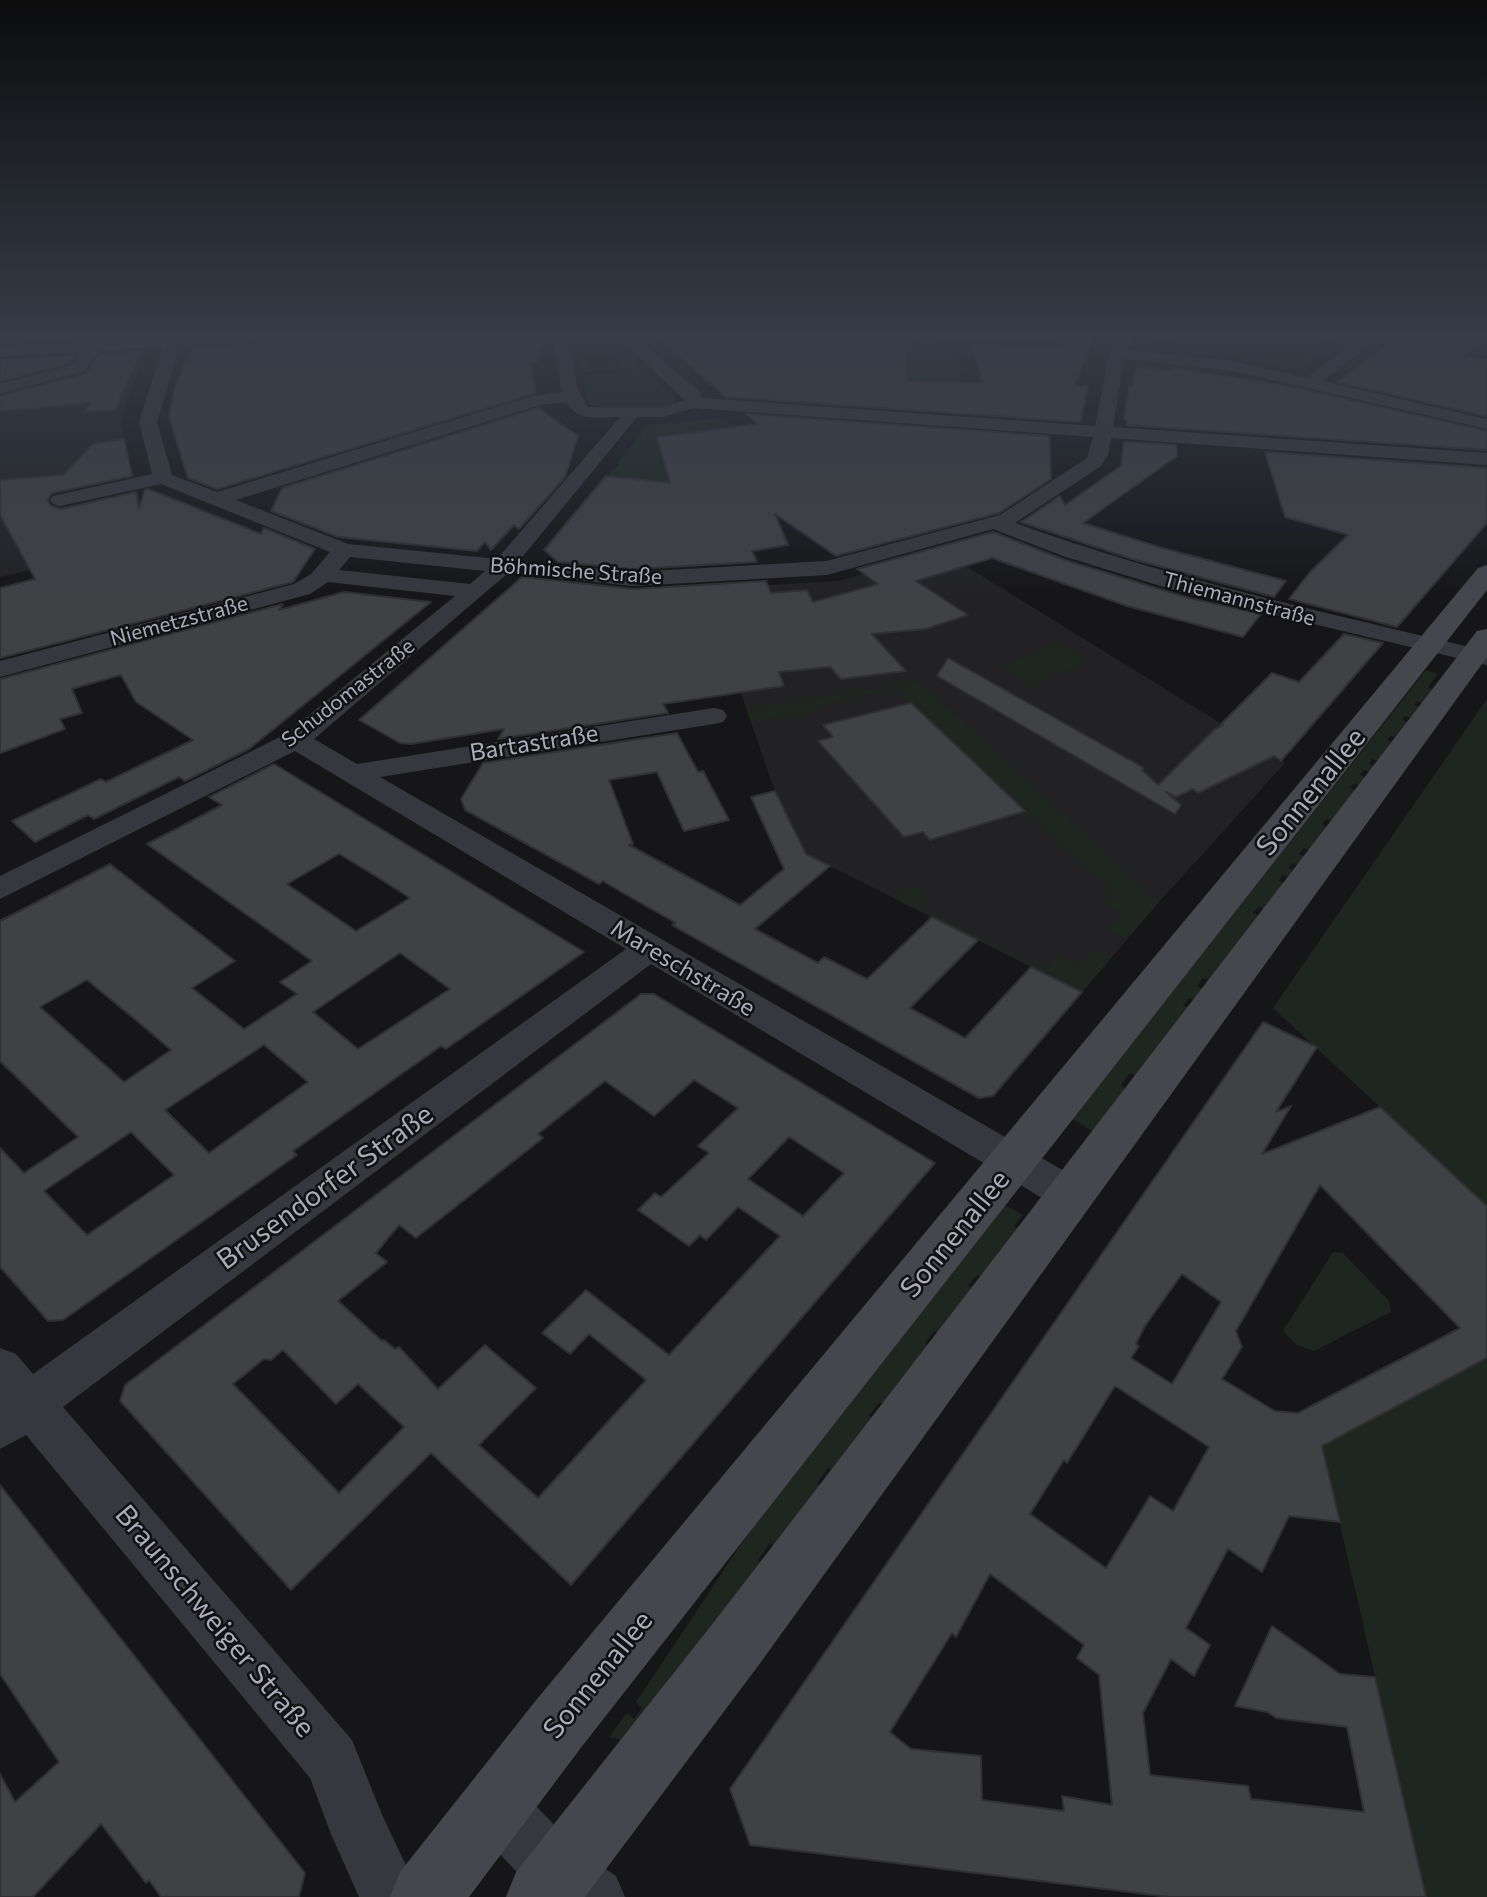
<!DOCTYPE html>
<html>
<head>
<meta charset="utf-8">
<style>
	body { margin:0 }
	canvas { display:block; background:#161618 }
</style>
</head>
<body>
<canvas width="1487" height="1897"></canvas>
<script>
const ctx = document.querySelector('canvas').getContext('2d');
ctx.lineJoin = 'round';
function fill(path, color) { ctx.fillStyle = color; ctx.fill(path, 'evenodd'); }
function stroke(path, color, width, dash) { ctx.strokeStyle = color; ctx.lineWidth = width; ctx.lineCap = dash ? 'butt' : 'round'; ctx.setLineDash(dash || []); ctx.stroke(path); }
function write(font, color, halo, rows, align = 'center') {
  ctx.font = font + ' Commissioner,sans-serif'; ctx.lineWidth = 5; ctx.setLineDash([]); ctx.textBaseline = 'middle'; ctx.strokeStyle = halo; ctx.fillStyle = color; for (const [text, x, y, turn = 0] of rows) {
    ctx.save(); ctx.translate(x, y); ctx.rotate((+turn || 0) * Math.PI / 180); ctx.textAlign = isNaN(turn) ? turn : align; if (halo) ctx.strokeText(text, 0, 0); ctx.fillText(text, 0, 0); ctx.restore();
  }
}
fill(new Path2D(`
	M 139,360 L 143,361 L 129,394 L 121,425 L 124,439 L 93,444 L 64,475 L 35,487 L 83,558 L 0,577 L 0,397 Z
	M 943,552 L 1285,763 L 1159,902 L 1082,992 L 806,854 L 775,791 L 740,691 L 740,587 L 838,581 Z`), '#222225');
fill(new Path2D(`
	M 1151,332 L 1189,332 L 1179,338 L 1191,346 L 1284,358 L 1291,357 L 1322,339 L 1301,332 L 1323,332 L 1344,337 L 1298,371 L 1220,355 L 1147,348 Z
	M 1067,335 L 1062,346 L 971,345 L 975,358 L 957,358 L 1081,355 L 1089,359 L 958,359 L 964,383 L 864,379 L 831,339 Z
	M 611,342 L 640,367 L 583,373 L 580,359 L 584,358 L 591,368 L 623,364 L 604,343 Z
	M 642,369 L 675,398 L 674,404 L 664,407 L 594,407 L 588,402 L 583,375 Z
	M 722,418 L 737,429 L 657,437 L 670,483 L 606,476 L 619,465 L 618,462 L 648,425 Z
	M 1059,643 L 1090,662 L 1029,686 L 998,666 Z
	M 1426,670 L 1438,674 L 1428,687 L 1432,689 L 1422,703 L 1417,701 L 1414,705 L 1419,707 L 1411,718 L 1405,716 L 1403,720 L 1407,722 L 1396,737 L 1390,736 L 1387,740 L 1392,742 L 1378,761 L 1372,759 L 1369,763 L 1374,766 L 1369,772 L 1364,770 L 1360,775 L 1365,777 L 1359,785 L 1354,783 L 1350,788 L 1356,790 L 1332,821 L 1326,819 L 1322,825 L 1327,828 L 1310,850 L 1304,848 L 1299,854 L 1305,856 L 1298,865 L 1293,863 L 1288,868 L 1294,871 L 1289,877 L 1283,875 L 1279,881 L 1284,884 L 1265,909 L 1259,907 L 1253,913 L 1259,916 L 1210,981 L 1203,978 L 1197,986 L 1203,989 L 1195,1000 L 1189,998 L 1183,1005 L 1189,1008 L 1137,1076 L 1130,1073 L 1121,1085 L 1127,1089 L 1094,1132 L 1072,1119 Z
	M 920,681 L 1159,902 L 1127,939 L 1106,930 L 1122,914 L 1099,902 L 1114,896 L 1105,887 L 1108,885 L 1103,879 L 1098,881 L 896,688 L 832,704 L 797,717 L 750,720 L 746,709 Z
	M 1487,699 L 1487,1206 L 1273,1008 Z
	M 910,883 L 929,893 L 918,905 L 1045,969 L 1058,956 L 1078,966 L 1095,949 L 1112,957 L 1082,992 L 895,899 Z
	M 1005,1205 L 1023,1215 L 1014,1226 L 1021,1230 L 984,1279 L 977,1275 L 968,1285 L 975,1290 L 941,1335 L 934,1331 L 925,1343 L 931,1348 L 887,1407 L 880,1402 L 869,1415 L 876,1421 L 837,1474 L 828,1468 L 817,1483 L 824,1489 L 779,1550 L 770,1543 L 758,1560 L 766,1567 L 682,1675 L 676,1669 L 626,1741 L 609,1737 L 627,1713 L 634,1719 L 642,1708 L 636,1702 L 766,1507 Z
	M 1333,1252 L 1343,1253 L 1389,1301 L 1391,1312 L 1314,1351 L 1297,1345 L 1283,1331 Z
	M 1487,1359 L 1487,1897 L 1426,1897 L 1322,1446 Z`), '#1e261f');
const building = new Path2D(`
	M 0,332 L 84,332 L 82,335 L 94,334 L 87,339 L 0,344 Z
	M 418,332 L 544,332 L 538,362 L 530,362 L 536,393 L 217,489 L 188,478 L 169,417 L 174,390 L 191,348 Z
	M 651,332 L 918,332 L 906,353 L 907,381 L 983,383 L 971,345 L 1062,346 L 1065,339 L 1093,339 L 1074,386 L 1088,386 L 1080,422 L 726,397 Z
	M 1404,332 L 1452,332 L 1484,338 L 1464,356 L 1487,360 L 1487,416 L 1337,382 Z
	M 141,351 L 115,410 L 85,412 L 90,403 L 0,411 L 0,396 L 86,374 L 99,354 Z
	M 76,355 L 71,363 L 0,381 L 0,360 Z
	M 1136,367 L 1171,371 L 1173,368 L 1292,387 L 1487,431 L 1487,450 L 1127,425 L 1127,420 L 1124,419 L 1129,387 L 1132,387 Z
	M 538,408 L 578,436 L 565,477 L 519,529 L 514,525 L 491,550 L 485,542 L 477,551 L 338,537 L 271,511 L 282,488 Z
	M 746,414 L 1049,436 L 1051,479 L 999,513 L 836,556 L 775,514 L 788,545 L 752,551 L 757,562 L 633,569 L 558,562 L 544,550 L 606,476 L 670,483 L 657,437 L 758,424 Z
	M 124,439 L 132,476 L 52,493 L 47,500 L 51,506 L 61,509 L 136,492 L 139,508 L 145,490 L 148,489 L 261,534 L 264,528 L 315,549 L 293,582 L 0,658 L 0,588 L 35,579 L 0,515 L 0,480 L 63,475 L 93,444 Z
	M 1124,442 L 1176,445 L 1177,456 L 1083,523 L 1159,547 L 1286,581 L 1274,597 L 1132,559 L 1021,522 L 1060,496 L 1065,505 L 1121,466 Z
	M 1265,452 L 1487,468 L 1487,523 L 1397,627 L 1289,599 L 1310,572 L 1348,535 L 1285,517 Z
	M 993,532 L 1065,560 L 1189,598 L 1261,614 L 1243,637 L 1127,606 L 992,558 L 916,581 L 968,615 L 926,629 L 872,634 L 906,671 L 841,679 L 830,667 L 779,672 L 784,686 L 663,704 L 668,713 L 498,739 L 504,729 L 411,744 L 400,743 L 359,720 L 522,577 L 633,589 L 766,581 L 771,593 L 807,590 L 813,602 L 878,584 L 857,569 Z
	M 344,592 L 431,602 L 249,749 L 185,781 L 179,777 L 94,819 L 88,815 L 35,842 L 12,821 L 101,779 L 106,782 L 193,740 L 136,702 L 121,675 L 72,689 L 82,713 L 60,719 L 65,729 L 0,753 L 0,679 L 283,604 L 279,610 Z
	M 1344,634 L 1383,643 L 1281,761 L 1274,756 L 1198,793 L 1193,789 L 1176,797 L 1166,792 L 1181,805 L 1175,814 L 937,676 L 948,658 L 1144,768 L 1142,770 L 1158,785 L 1215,729 L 1223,725 L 1221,724 L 1272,673 L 1299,682 Z
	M 911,703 L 958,747 L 1025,811 L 930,840 L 923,832 L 904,837 L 818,741 L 833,737 L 823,725 Z
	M 677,733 L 698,772 L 703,771 L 729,820 L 684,831 L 657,772 L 609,780 L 633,844 L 629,845 L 740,905 L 784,869 L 751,797 L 775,791 L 806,854 L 830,866 L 755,929 L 818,963 L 824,957 L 867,979 L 932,917 L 978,940 L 910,1008 L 965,1038 L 1031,967 L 1082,992 L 993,1096 L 979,1098 L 959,1087 L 684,932 L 672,925 L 676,923 L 623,893 L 603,881 L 599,884 L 465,810 L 461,799 L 483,763 Z
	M 274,764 L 584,952 L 446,1049 L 441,1046 L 293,1151 L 297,1155 L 63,1320 L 48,1321 L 0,1267 L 0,1148 L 24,1173 L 78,1137 L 0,1061 L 0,921 L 110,864 L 235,961 L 192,988 L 244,1029 L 297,994 L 280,982 L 312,961 L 147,844 L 222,805 L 209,797 ZM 339,854 L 374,875 L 410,898 L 356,931 L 287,884 ZM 400,953 L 450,989 L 358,1049 L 313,1012 ZM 87,980 L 137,1021 L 171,1050 L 124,1082 L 40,1007 ZM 264,1045 L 308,1082 L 209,1153 L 165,1110 ZM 131,1132 L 174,1175 L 87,1235 L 44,1191 Z
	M 641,994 L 654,994 L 935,1163 L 571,1585 L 431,1453 L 291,1590 L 120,1401 L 125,1385 ZM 694,1080 L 738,1108 L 698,1146 L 709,1153 L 661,1197 L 655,1193 L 638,1210 L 689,1246 L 700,1235 L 706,1240 L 738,1207 L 780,1236 L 669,1355 L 586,1290 L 542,1333 L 570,1354 L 589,1334 L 646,1380 L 538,1498 L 479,1445 L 536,1388 L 485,1345 L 438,1389 L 399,1347 L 395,1349 L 384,1340 L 382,1341 L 338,1301 L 387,1262 L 376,1253 L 399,1225 L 416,1238 L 543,1138 L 538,1134 L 605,1081 L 654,1116 ZM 789,1137 L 844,1173 L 803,1216 L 748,1179 ZM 283,1350 L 336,1404 L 358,1384 L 404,1427 L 339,1493 L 233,1384 L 264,1359 L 271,1360 Z
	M 1263,1022 L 1317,1047 L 1276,1112 L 1291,1106 L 1262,1154 L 1380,1107 L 1487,1206 L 1487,1358 L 1322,1446 L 1340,1522 L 1289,1516 L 1262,1572 L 1228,1549 L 1186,1628 L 1210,1645 L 1194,1676 L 1171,1659 L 1143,1713 L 1150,1775 L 1248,1786 L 1251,1799 L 1364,1812 L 1347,1727 L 1276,1718 L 1267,1712 L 1235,1706 L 1272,1626 L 1340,1674 L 1375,1677 L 1426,1897 L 1169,1897 L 750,1845 L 730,1789 ZM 1320,1185 L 1460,1328 L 1298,1413 L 1275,1411 L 1222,1379 L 1242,1347 L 1236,1331 ZM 1182,1274 L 1221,1302 L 1172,1384 L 1131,1358 L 1139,1346 L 1136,1344 L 1145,1326 ZM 1115,1386 L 1209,1447 L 1173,1511 L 1150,1496 L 1106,1568 L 1030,1514 L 1064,1460 L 1067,1463 ZM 990,1574 L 1084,1645 L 1077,1658 L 1099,1675 L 1112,1805 L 1062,1796 L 1064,1811 L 982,1800 L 981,1756 L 911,1749 L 890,1732 L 952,1633 L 956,1637 Z
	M 0,1485 L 305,1873 L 299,1897 L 161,1897 L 149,1880 L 146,1883 L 101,1824 L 33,1897 L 0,1897 L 0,1774 L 15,1802 L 59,1762 L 0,1674 Z`);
fill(building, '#404145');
stroke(building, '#303034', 2);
fill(new Path2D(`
	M 258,332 L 344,332 L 336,337 L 179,346 L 157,422 L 172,475 L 217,492 L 532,396 L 562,392 L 552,332 L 568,332 L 577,387 L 588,407 L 663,407 L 685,400 L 612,332 L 629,332 L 700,392 L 702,398 L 1095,426 L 1108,360 L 1118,332 L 1134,332 L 1127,350 L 1233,361 L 1306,378 L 1369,332 L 1387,332 L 1322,381 L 1487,419 L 1487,429 L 1233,371 L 1124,359 L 1113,427 L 1487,453 L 1487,465 L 1111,438 L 1108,455 L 1101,466 L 1015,523 C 1169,579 1328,613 1487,651 L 1487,665 L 1190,595 L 1066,557 L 993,529 L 827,575 L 633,586 L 508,573 L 314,739 L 357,764 L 714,708 L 723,710 L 727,716 L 723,722 L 714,724 L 380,777 L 1085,1183 L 1091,1195 L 1085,1207 L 1071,1212 L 1057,1207 L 651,964 L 63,1407 L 352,1740 L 383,1817 L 421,1897 L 359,1897 L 331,1834 L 310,1778 L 26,1435 L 0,1449 L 0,1348 L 16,1354 L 33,1374 L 626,949 L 295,751 L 0,899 L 0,876 L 286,734 L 455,596 L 328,582 L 310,594 L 0,677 L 0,661 L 294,584 L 311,574 L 330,552 L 161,484 L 60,506 L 53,504 L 50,500 L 53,496 L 152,474 L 139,422 L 163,347 L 98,351 L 85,371 L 0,394 L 0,384 L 73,365 L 81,352 L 0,357 L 0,347 L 88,342 L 97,335 L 104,341 ZM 566,402 C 577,422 599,417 620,417 L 497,559 L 348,544 L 236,500 L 540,405 ZM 694,408 L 1093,437 L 1087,458 L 1000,515 L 826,561 L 633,572 L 519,561 L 637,417 L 664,417 ZM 350,557 L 485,571 L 470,584 L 339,570 Z
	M 495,1777 L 516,1785 L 580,1852 L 616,1876 L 625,1897 L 542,1897 L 538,1894 L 474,1827 L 466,1806 L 474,1785 Z`), '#37383d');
fill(new Path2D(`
	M 1487,565 L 1487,590 L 583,1745 L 469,1897 L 390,1897 L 400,1872 L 537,1699 L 1478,568 Z
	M 1487,629 L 1487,657 L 758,1666 L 585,1897 L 506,1897 L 516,1872 L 714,1622 L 1477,631 Z`), '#45474d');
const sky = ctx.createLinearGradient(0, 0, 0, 598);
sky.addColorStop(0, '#0c0c0d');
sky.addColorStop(0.56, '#363c48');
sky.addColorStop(1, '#363c4800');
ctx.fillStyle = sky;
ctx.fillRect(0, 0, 1487, 598);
write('21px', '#a8adb8', '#111113', [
	["Böhmische Straße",576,571,4],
	["Thiemannstraße",1239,599,15],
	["Niemetzstraße",179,621,-15],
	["Schudomastraße",348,693,-38]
]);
write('24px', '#a8adb8', '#111113', [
	["Bartastraße",534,743,-9],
	["Mareschstraße",683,968,31]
]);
write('28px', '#a8adb8', '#111113', [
	["Sonnenallee",1311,792,-51],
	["Brusendorfer Straße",325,1187,-36],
	["Sonnenallee",955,1234,-51],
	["Braunschweiger Straße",215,1621,50],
	["Sonnenallee",598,1675,-51]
]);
</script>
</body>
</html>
